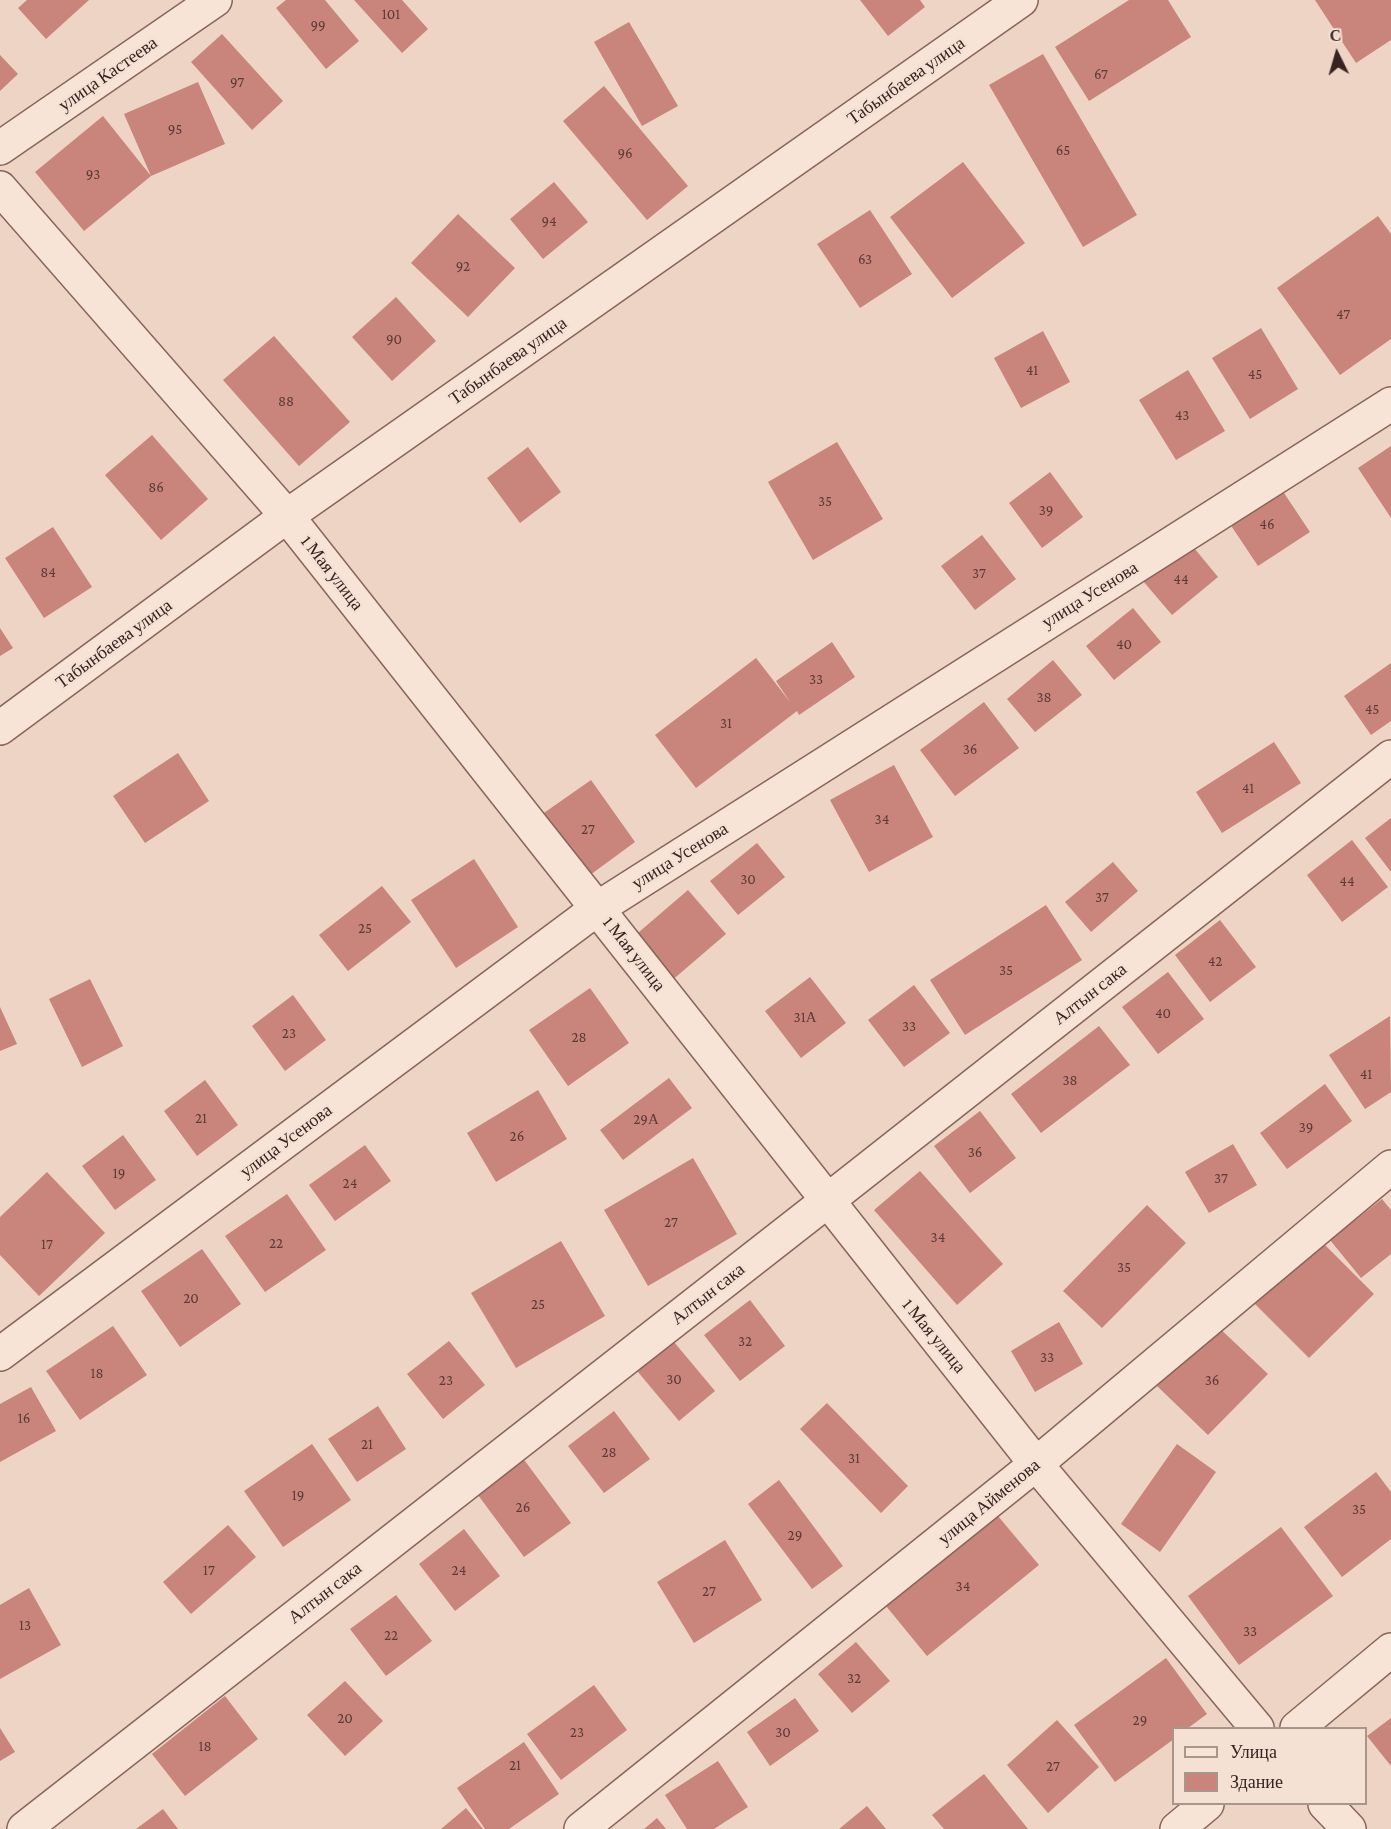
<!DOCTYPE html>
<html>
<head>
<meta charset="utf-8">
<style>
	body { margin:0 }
	#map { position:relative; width:1391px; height:1829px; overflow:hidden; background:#edd4c4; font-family:"Crimson Pro",serif }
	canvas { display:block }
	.legend { position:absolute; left:1172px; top:1727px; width:195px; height:78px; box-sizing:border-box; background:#f4e1d4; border:2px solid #a8958c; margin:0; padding:8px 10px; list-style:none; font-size:18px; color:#37231f }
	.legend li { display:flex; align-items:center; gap:12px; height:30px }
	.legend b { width:30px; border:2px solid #a8958c }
	.north { position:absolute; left:1307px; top:24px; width:60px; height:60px; -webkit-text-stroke:4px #f4e1d4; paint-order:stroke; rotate:355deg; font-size:16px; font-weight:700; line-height:24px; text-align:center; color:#37231f }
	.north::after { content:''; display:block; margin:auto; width:21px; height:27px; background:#37231f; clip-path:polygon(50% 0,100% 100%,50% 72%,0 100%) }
</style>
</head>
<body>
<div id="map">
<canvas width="1391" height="1829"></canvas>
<ul class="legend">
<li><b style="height:8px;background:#f8e4d7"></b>Улица</li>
<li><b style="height:16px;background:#c9847c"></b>Здание</li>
</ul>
<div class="north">С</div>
</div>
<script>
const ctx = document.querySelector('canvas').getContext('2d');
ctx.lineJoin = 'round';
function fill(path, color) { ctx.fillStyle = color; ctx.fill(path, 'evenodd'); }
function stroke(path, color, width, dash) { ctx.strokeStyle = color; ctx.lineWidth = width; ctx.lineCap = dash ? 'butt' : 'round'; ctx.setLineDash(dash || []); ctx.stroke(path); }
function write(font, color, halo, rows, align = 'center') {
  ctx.font = font + ' "Crimson Pro",serif'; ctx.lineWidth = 5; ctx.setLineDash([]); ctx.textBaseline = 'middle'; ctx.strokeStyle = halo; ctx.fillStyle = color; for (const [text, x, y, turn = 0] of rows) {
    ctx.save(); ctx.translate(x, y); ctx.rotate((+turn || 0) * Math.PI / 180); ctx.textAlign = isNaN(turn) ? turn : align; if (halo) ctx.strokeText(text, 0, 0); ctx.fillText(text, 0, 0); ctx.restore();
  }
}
fill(new Path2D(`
	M 27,0 L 89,0 L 46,39 L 18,8 Z
	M 286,0 L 325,0 L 359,41 L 326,69 L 276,8 Z
	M 354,0 L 402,0 L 428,29 L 402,53 Z
	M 860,0 L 920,0 L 925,7 L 888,36 Z
	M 1129,0 L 1168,0 L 1191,37 L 1089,101 L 1055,47 Z
	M 1315,0 L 1391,0 L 1391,40 L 1356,63 Z
	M 629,22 L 678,106 L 642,126 L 594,42 Z
	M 222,34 L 283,101 L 252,130 L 191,62 Z
	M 1043,54 L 1137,215 L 1083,247 L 989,85 Z
	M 0,55 L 18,74 L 0,91 Z
	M 198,82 L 225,144 L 151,176 L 124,114 Z
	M 604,86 L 688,186 L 647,220 L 563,121 Z
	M 103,116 L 151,176 L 84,231 L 35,172 Z
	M 963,162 L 1025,243 L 952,298 L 890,217 Z
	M 554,182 L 588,222 L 543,259 L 510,219 Z
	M 870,210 L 912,274 L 860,308 L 817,244 Z
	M 458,214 L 515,268 L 468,317 L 411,263 Z
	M 1378,216 L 1391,234 L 1391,339 L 1340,375 L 1277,288 Z
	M 396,297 L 436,341 L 392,381 L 352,337 Z
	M 1261,328 L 1298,389 L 1250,419 L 1212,358 Z
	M 1043,331 L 1070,382 L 1021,408 L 994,358 Z
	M 274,336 L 350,422 L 299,466 L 223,380 Z
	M 1188,370 L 1225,431 L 1176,460 L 1139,400 Z
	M 152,435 L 208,499 L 161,540 L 105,475 Z
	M 837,442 L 883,519 L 813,560 L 768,482 Z
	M 1391,446 L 1391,518 L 1358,468 Z
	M 528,447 L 561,492 L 520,523 L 487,478 Z
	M 1050,472 L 1083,517 L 1042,548 L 1009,503 Z
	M 1276,481 L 1310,532 L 1258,566 L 1224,515 Z
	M 53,527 L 92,587 L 44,618 L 5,558 Z
	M 982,535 L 1016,579 L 975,610 L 941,566 Z
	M 1190,543 L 1218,577 L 1172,615 L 1143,581 Z
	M 1133,608 L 1161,642 L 1114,680 L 1086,646 Z
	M 0,628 L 13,648 L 0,656 Z
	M 832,642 L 855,677 L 799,715 L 797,711 L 696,788 L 655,735 L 756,658 L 790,702 L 776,681 Z
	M 1053,660 L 1082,695 L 1035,732 L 1007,699 Z
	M 1391,663 L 1391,721 L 1371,735 L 1344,696 Z
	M 984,702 L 1019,748 L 955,796 L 920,750 Z
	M 1274,742 L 1301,783 L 1222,833 L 1196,792 Z
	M 178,753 L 209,801 L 145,843 L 113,796 Z
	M 894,765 L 933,837 L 869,872 L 830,800 Z
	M 591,780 L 635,842 L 586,878 L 541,815 Z
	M 1391,818 L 1391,872 L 1365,838 Z
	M 1352,840 L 1388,887 L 1342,922 L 1307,875 Z
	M 757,843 L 785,877 L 738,915 L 710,881 Z
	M 474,859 L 518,927 L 456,968 L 411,900 Z
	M 1113,862 L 1138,891 L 1091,932 L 1065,902 Z
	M 382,886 L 411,922 L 348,971 L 319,935 Z
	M 688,890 L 726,934 L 670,982 L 632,938 Z
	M 1046,905 L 1082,960 L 965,1035 L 930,980 Z
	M 1220,920 L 1256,967 L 1210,1002 L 1175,955 Z
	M 1168,972 L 1204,1019 L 1158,1054 L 1122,1007 Z
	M 810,977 L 846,1023 L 801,1058 L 765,1011 Z
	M 90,979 L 123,1046 L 82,1067 L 49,999 Z
	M 914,985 L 950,1033 L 904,1067 L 868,1020 Z
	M 590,988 L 629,1043 L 568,1086 L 529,1030 Z
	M 293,995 L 326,1040 L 285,1071 L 252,1026 Z
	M 0,1007 L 17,1044 L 0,1051 Z
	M 1390,1016 L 1391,1092 L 1365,1109 L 1329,1055 Z
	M 1099,1026 L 1130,1065 L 1041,1133 L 1011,1094 Z
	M 669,1078 L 692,1108 L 623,1160 L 600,1130 Z
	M 205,1080 L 238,1125 L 197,1156 L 164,1111 Z
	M 1325,1084 L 1352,1121 L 1287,1169 L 1260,1133 Z
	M 538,1090 L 567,1139 L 496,1182 L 467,1133 Z
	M 980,1111 L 1016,1158 L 970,1193 L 934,1146 Z
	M 123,1135 L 156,1180 L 115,1210 L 82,1166 Z
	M 1233,1144 L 1257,1185 L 1209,1213 L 1185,1172 Z
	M 365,1145 L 391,1181 L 335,1221 L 309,1185 Z
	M 693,1158 L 737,1234 L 648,1286 L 604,1210 Z
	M 920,1171 L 1003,1264 L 957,1305 L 874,1210 Z
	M 47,1172 L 105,1233 L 39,1296 L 0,1255 L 0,1217 Z
	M 287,1194 L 326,1250 L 265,1292 L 225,1236 Z
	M 1382,1199 L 1391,1210 L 1391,1254 L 1361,1278 L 1330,1240 Z
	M 1147,1205 L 1186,1243 L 1102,1328 L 1063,1291 Z
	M 1319,1239 L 1374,1294 L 1309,1358 L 1254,1303 Z
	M 561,1241 L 605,1316 L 516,1368 L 471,1293 Z
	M 202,1249 L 241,1304 L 180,1347 L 141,1291 Z
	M 750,1300 L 785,1346 L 740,1381 L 704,1335 Z
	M 1059,1322 L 1083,1364 L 1035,1392 L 1011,1351 Z
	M 1215,1324 L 1268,1374 L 1208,1435 L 1157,1386 Z
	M 113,1326 L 147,1375 L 80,1420 L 46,1371 Z
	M 669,1336 L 715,1391 L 679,1421 L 633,1366 Z
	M 449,1341 L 485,1385 L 443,1419 L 407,1374 Z
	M 31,1387 L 56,1431 L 0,1462 L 0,1404 Z
	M 827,1403 L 908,1486 L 881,1513 L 800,1429 Z
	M 378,1406 L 406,1449 L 357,1482 L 328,1439 Z
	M 614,1411 L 650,1459 L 604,1493 L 568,1446 Z
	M 312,1444 L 351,1500 L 283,1547 L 244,1491 Z
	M 1177,1444 L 1216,1472 L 1160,1552 L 1121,1524 Z
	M 522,1457 L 571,1523 L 524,1557 L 475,1491 Z
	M 1376,1472 L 1391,1492 L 1391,1539 L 1342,1577 L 1304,1527 Z
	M 779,1480 L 843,1566 L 812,1589 L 748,1504 Z
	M 998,1516 L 1039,1565 L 927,1656 L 886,1606 Z
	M 228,1525 L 256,1557 L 191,1614 L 163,1582 Z
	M 1281,1527 L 1333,1596 L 1239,1665 L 1188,1596 Z
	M 464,1529 L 500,1576 L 455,1611 L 419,1564 Z
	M 725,1540 L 762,1600 L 694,1643 L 657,1582 Z
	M 29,1588 L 61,1645 L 0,1679 L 0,1605 Z
	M 396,1595 L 432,1641 L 386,1676 L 350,1629 Z
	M 856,1642 L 890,1681 L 852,1713 L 818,1674 Z
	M 1166,1658 L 1207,1714 L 1188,1728 L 1174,1728 L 1174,1739 L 1115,1782 L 1074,1725 Z
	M 345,1681 L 383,1721 L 345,1756 L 307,1715 Z
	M 594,1685 L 627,1730 L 561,1780 L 527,1734 Z
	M 225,1696 L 258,1739 L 185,1796 L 152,1754 Z
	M 795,1698 L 819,1731 L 770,1766 L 747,1732 Z
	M 1391,1718 L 1391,1766 L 1367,1736 Z
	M 1057,1720 L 1099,1767 L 1048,1813 L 1007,1765 Z
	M 0,1728 L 15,1752 L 0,1761 Z
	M 524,1742 L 559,1794 L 509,1829 L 485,1829 L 457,1788 Z
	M 718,1761 L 748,1807 L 714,1829 L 687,1829 L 665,1795 Z
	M 984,1774 L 1028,1829 L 944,1829 L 932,1815 Z
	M 867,1806 L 886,1829 L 839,1829 Z
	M 466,1808 L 483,1829 L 441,1829 Z
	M 163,1809 L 178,1829 L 136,1829 Z
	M 657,1818 L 666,1829 L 644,1829 Z`), '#c9847c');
const minor = new Path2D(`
	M 0,148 L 215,0
	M 0,188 L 287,516 L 1036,1464 L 1257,1728
	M 0,728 L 287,516 L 1021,0
	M 0,1354 L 598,908 L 1391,404
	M 1297,1728 L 1391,1650
	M 1325,1804 L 1349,1829
	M 24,1829 L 827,1201 L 1391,757
	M 581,1829 L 1036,1464 L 1391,1167
	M 1177,1829 L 1207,1804`);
stroke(minor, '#87655b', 36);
stroke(minor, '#f8e4d7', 33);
write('15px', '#5c3b36', null, [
	["101",391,14],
	["99",318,25],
	["67",1101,74],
	["97",237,82],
	["95",175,129],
	["65",1063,150],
	["96",625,153],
	["93",93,174],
	["94",549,221],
	["63",865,259],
	["92",463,266],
	["47",1343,314],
	["90",394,339],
	["41",1032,370],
	["45",1255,374],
	["88",286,401],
	["43",1182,415],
	["86",156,487],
	["35",825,501],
	["39",1046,510],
	["46",1267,524],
	["84",48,572],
	["37",979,573],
	["44",1181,579],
	["40",1124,644],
	["33",816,679],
	["38",1044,697],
	["45",1372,709],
	["31",726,723],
	["36",970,749],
	["41",1248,788],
	["34",882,819],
	["27",588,829],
	["30",748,879],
	["44",1347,881],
	["37",1102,897],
	["25",365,928],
	["42",1215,961],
	["35",1006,970],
	["40",1163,1013],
	["31А",805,1017],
	["33",909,1026],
	["23",289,1033],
	["28",579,1037],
	["41",1366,1074],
	["38",1070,1080],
	["21",201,1118],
	["29А",646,1119],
	["39",1306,1127],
	["26",517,1136],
	["36",975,1152],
	["19",119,1173],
	["37",1221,1178],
	["24",350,1183],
	["27",671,1222],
	["34",938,1237],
	["22",276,1243],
	["17",47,1244],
	["35",1124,1267],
	["20",191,1298],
	["25",538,1304],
	["32",745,1341],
	["33",1047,1357],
	["18",97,1373],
	["30",674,1379],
	["23",446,1380],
	["36",1212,1380],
	["16",24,1418],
	["21",367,1444],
	["28",609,1452],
	["31",854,1458],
	["19",298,1495],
	["26",523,1507],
	["35",1359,1509],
	["29",795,1535],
	["17",209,1570],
	["24",459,1570],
	["34",963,1586],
	["27",709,1591],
	["13",25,1625],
	["33",1250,1631],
	["22",391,1635],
	["32",854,1678],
	["20",345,1718],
	["29",1140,1720],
	["23",577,1732],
	["30",783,1732],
	["18",205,1746],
	["21",515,1765],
	["27",1053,1766]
]);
write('18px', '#37231f', '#f4e1d4', [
	["улица Кастеева",108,74,-35],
	["Табынбаева улица",906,81,-35],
	["Табынбаева улица",508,361,-35],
	["1 Мая улица",332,573,52],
	["улица Усенова",1090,595,-32],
	["Табынбаева улица",114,644,-36],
	["улица Усенова",680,856,-32],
	["1 Мая улица",634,954,52],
	["Алтын сака",1090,994,-38],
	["улица Усенова",286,1141,-37],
	["Алтын сака",708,1294,-38],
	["1 Мая улица",934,1336,51],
	["улица Айменова",989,1502,-39],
	["Алтын сака",325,1593,-38]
]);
</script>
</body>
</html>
